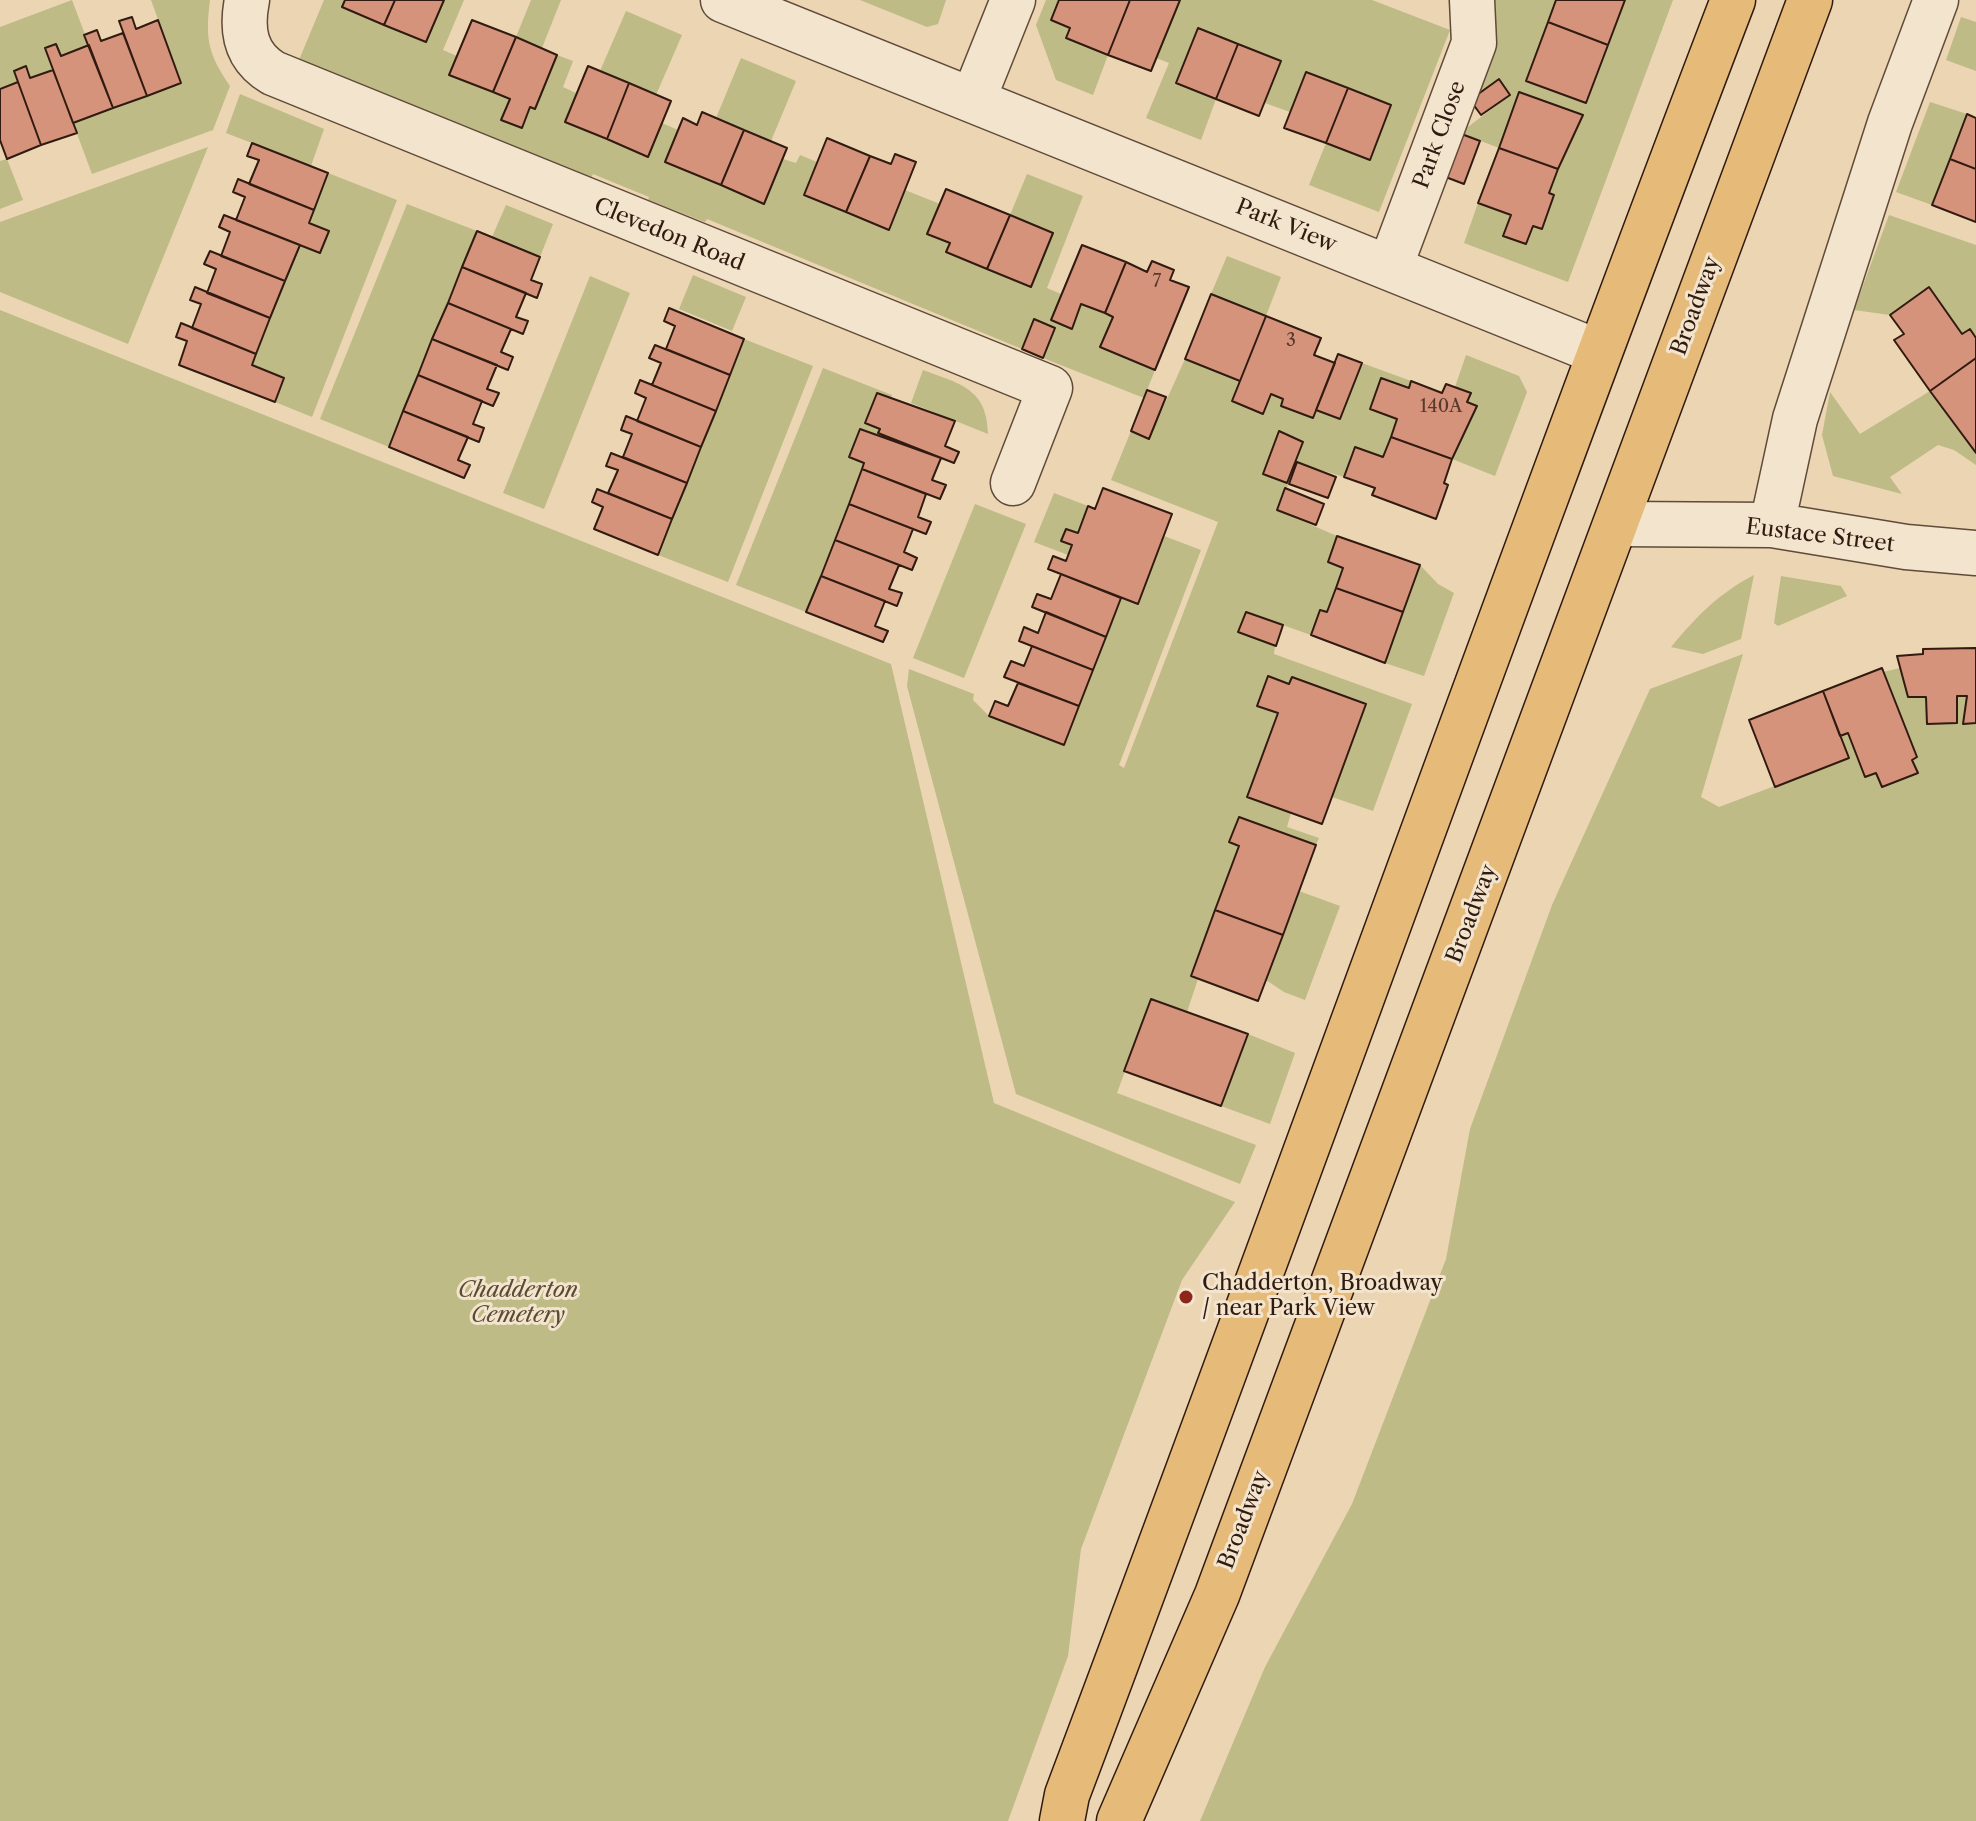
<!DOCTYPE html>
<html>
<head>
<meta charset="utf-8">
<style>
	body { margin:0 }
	canvas { display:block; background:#ebd5b2 }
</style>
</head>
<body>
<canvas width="1976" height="1821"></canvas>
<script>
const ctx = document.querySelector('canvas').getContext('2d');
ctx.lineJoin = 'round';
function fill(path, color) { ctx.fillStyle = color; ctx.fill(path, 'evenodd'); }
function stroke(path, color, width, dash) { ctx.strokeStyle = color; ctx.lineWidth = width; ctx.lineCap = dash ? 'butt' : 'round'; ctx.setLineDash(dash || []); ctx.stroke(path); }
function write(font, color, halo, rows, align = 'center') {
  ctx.font = font + ' "Libre Caslon Text",serif'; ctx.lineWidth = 6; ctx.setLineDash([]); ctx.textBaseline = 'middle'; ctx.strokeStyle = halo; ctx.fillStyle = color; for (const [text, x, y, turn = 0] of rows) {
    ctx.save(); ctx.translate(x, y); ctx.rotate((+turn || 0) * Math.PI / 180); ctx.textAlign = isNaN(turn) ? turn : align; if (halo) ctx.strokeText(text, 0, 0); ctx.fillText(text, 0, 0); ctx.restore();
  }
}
fill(new Path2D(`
	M 72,0 L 89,45 L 61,56 L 56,44 L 46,48 L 53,70 L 30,78 L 26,67 L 15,70 L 18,82 L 0,89 L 0,27 Z
	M 151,0 L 210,0 C 205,39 208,54 230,86 L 213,130 L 92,174 L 73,123 L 181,83 Z
	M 324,0 L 345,0 L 342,7 L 426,42 L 444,0 L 464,0 L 443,50 L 457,56 L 449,75 L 510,99 L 502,120 L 522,128 L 530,107 L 535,109 L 557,55 L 573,61 L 563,87 L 576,93 L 565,122 L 647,157 L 662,123 L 678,130 L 665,162 L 764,204 L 783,159 L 796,163 L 800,155 L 817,162 L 804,196 L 888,230 L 905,190 L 940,204 L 928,234 L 950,243 L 947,252 L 1031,286 L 1053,233 L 1010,215 L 1027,174 L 1083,196 L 1047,288 L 1061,294 L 1051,320 L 1072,328 L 1081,304 L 1113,317 L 1101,347 L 1155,370 L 1144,398 L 1043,358 L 1054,327 L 1034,320 L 1022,349 L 707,219 L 705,222 L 648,200 L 649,197 L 593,174 L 591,178 L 299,60 Z
	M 531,0 L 561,0 L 542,48 L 516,37 Z
	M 860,0 L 946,0 L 938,24 L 927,27 Z
	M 1046,0 L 1059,0 L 1051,20 L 1070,28 L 1108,55 L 1093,95 L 1056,80 L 1036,25 Z
	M 1180,0 L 1372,0 L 1450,30 L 1379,212 L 1309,185 L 1326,143 L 1370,160 L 1391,105 L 1307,72 L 1290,112 L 1265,103 L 1281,61 L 1199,28 L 1176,83 L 1216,99 L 1201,140 L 1146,118 L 1169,63 L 1156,58 Z
	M 1489,0 L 1556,0 L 1527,80 L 1586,103 L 1625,0 L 1673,0 L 1568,282 L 1464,243 L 1478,203 L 1511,215 L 1504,236 L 1526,244 L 1533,226 L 1542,228 L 1554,195 L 1549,193 L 1582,115 L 1520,93 L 1499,148 L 1460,133 L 1510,95 L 1499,79 L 1470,100 Z
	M 626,11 L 682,35 L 656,95 L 600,71 Z
	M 1961,17 L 1976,22 L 1976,71 L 1946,60 Z
	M 741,58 L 796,81 L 771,141 L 716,118 Z
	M 240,94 L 324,129 L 311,166 L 226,133 Z
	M 1930,102 L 1967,114 L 1932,205 L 1896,192 Z
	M 208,147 L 128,344 L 0,292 L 0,222 Z
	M 7,159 L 23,200 L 0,209 L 0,161 Z
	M 328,173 L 397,200 L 312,417 L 275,402 L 284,378 L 252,365 L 300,245 L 320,253 L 329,231 L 309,223 Z
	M 407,204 L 477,231 L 389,447 L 320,419 Z
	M 506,205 L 553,224 L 540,257 L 492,237 Z
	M 1889,215 L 1976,245 L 1976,338 L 1962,334 L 1929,288 L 1890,315 L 1854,310 Z
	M 1227,256 L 1281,277 L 1266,316 L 1211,294 Z
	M 693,275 L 746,297 L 732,331 L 679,309 Z
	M 590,276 L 630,293 L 544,509 L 503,493 Z
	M 0,310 L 891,664 L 994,1103 L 1235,1202 L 1182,1280 L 1081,1549 L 1068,1656 L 1008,1821 L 0,1821 Z
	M 744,339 L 813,366 L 728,582 L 658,555 Z
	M 1466,355 L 1519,376 L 1527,392 L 1495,476 L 1452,459 L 1477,406 L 1467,402 L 1471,393 L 1455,387 Z
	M 1185,359 L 1240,381 L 1232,401 L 1262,414 L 1271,394 L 1283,399 L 1281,406 L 1312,418 L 1316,410 L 1340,419 L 1362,363 L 1411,381 L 1409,388 L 1381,378 L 1370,409 L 1397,419 L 1383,457 L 1355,447 L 1344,477 L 1298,463 L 1277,510 L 1337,536 L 1328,562 L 1343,568 L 1327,612 L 1320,610 L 1311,635 L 1246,612 L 1238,632 L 1275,646 L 1274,654 L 1412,704 L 1373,811 L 1332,797 L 1366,704 L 1292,677 L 1289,684 L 1268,676 L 1278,713 L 1247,796 L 1291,813 L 1287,827 L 1319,838 L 1316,845 L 1238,817 L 1229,841 L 1239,846 L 1191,975 L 1198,979 L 1187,1012 L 1151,1000 L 1117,1093 L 1256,1145 L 1240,1184 L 1016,1094 L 907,686 L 909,669 L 974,694 L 973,700 L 989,716 L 1064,744 L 1121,598 L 1138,604 L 1164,536 L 1201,550 L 1119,765 L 1124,768 L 1218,522 L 1111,480 L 1131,431 L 1149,439 ZM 1280,432 L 1303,442 L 1287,483 L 1263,474 Z
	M 823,368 L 892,395 L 891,399 L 876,393 L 865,423 L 880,429 L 877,436 L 859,430 L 849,457 L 864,463 L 806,612 L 736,585 Z
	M 923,370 C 960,384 987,388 988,434 L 911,403 Z
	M 1930,391 L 1976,453 L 1976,465 L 1954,450 L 1938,445 L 1890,477 L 1902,494 L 1833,476 L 1822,435 L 1830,392 L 1860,434 Z
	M 1054,493 L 1088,506 L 1078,533 L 1065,529 L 1061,541 L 1072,545 L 1068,555 L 1034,542 Z
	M 975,504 L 1026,524 L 964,678 L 913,658 Z
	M 1420,565 L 1438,584 L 1454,593 L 1424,676 L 1385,663 Z
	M 1754,575 L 1741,639 L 1703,654 L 1671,647 C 1696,617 1719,593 1754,575 Z
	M 1781,576 L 1841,586 L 1847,596 L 1778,626 L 1774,623 Z
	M 1743,654 L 1701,797 L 1719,807 L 1849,758 L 1840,736 L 1848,733 L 1865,777 L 1876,773 L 1882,786 L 1917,757 L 1883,672 L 1900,668 L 1908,697 L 1967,696 L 1963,723 L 1976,723 L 1976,1821 L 1200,1821 L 1265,1667 L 1352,1504 L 1446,1259 L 1470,1129 L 1552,905 L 1650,689 Z
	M 1299,891 L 1340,906 L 1305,1000 L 1284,992 L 1266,980 Z
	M 1248,1034 L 1295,1053 L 1270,1124 L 1221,1106 Z`), '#bebb87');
const building = new Path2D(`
	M 345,0 L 395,0 L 384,25 L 342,7 Z
	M 395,0 L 444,0 L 426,42 L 384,25 Z
	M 1059,0 L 1130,0 L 1108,55 L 1066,38 L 1070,28 L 1051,20 Z
	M 1130,0 L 1180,0 L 1151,71 L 1108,55 Z
	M 1556,0 L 1625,0 L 1608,45 L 1548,22 Z
	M 132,17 L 136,29 L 158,20 L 181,83 L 147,96 L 119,21 Z
	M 472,20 L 516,37 L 493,92 L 449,75 Z
	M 1548,22 L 1608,45 L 1586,103 L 1526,81 Z
	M 1198,28 L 1238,44 L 1216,99 L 1176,83 Z
	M 97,30 L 101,41 L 123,33 L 147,96 L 113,108 L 84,35 Z
	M 516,37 L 557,55 L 535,109 L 530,107 L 522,128 L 501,120 L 510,99 L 493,92 Z
	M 56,44 L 61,56 L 89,45 L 113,108 L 73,123 L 45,48 Z
	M 1238,44 L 1281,61 L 1259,116 L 1216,99 Z
	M 26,66 L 30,78 L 53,70 L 77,133 L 41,145 L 14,71 Z
	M 588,66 L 629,83 L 607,139 L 565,122 Z
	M 1306,72 L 1348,88 L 1326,143 L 1284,128 Z
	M 1499,79 L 1510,95 L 1481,115 L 1470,100 Z
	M 18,82 L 41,145 L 7,159 L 0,140 L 0,89 Z
	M 629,83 L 671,101 L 648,157 L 607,139 Z
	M 1348,88 L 1391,105 L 1370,160 L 1326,143 Z
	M 1519,92 L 1583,115 L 1558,169 L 1499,148 Z
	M 702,112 L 744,130 L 721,185 L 665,162 L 683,118 L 697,125 Z
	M 1967,114 L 1976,118 L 1976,169 L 1950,159 Z
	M 744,130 L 787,148 L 764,204 L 721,185 Z
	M 1459,133 L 1480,141 L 1464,184 L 1443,176 Z
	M 827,138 L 870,156 L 846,212 L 804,195 Z
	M 252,143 L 328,173 L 314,210 L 249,184 L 259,160 L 247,156 Z
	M 1499,148 L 1558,169 L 1549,193 L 1554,195 L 1542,229 L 1533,226 L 1526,244 L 1503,236 L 1511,215 L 1478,203 Z
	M 895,154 L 916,162 L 889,230 L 846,212 L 870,156 L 891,164 Z
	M 1950,159 L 1976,169 L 1976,222 L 1932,205 Z
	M 238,179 L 314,210 L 309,223 L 329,231 L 320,253 L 236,220 L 245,197 L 233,192 Z
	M 946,189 L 1010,215 L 987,269 L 946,252 L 950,243 L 927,234 Z
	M 224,215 L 300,245 L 285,281 L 221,256 L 230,232 L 219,227 Z
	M 1010,215 L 1053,233 L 1031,287 L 987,269 Z
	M 477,231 L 540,257 L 531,280 L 542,284 L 537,298 L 462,267 Z
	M 1082,245 L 1126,262 L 1105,313 L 1081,304 L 1072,329 L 1051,320 Z
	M 210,251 L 285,281 L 270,318 L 207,293 L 216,269 L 204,264 Z
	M 1152,261 L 1174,270 L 1170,280 L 1189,287 L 1155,370 L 1100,347 L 1113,317 L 1105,313 L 1126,262 L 1147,272 Z
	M 462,267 L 526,293 L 516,317 L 528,321 L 523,334 L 448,303 Z
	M 195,287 L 270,318 L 256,354 L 192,328 L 201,304 L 190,300 Z
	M 1929,287 L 1962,334 L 1970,329 L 1976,338 L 1976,358 L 1930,391 L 1894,340 L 1904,334 L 1890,315 Z
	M 1211,294 L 1266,316 L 1240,381 L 1185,359 Z
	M 448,303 L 511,329 L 501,352 L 513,357 L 508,370 L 432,339 Z
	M 669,308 L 744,339 L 730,375 L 666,349 L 675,326 L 664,321 Z
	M 1266,316 L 1321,338 L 1314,355 L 1335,363 L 1313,418 L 1281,406 L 1283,399 L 1271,394 L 1263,414 L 1232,401 Z
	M 1034,319 L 1055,328 L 1043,358 L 1022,349 Z
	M 181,323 L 256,354 L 252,365 L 284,378 L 275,402 L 179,365 L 187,341 L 176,337 Z
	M 432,339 L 497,365 L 487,389 L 499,393 L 493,406 L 418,375 Z
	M 655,345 L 730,375 L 716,411 L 652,385 L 661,363 L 649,358 Z
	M 1338,354 L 1362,363 L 1340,419 L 1316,410 Z
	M 1976,358 L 1976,453 L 1930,391 Z
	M 418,375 L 482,401 L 473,424 L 484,428 L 479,442 L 403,411 Z
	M 1381,378 L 1409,388 L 1411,381 L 1442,393 L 1446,384 L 1471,393 L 1467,402 L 1477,406 L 1452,459 L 1391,437 L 1397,419 L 1370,409 Z
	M 640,380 L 716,411 L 701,447 L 637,421 L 646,398 L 635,393 Z
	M 1147,390 L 1166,397 L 1149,439 L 1131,431 Z
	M 877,393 L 955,421 L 945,446 L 959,452 L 954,463 L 878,433 L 880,429 L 865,423 Z
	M 403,411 L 468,437 L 458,460 L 470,465 L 464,478 L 389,447 Z
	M 626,416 L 701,447 L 687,483 L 623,457 L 632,434 L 621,430 Z
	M 860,429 L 941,458 L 932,480 L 946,485 L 940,499 L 862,469 L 864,463 L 849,457 Z
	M 1279,431 L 1303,442 L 1287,483 L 1263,474 Z
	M 1391,437 L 1452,459 L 1444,483 L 1448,485 L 1436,519 L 1372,495 L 1375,488 L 1344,477 L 1355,447 L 1383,457 Z
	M 611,453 L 687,483 L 672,519 L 608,493 L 618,470 L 606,466 Z
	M 1297,462 L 1336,477 L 1328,498 L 1289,484 Z
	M 862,469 L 926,494 L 918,517 L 931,522 L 926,534 L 849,504 Z
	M 1103,488 L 1172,514 L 1138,604 L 1048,569 L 1053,556 L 1066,561 L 1072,545 L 1061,541 L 1066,529 L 1078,533 L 1088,506 L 1095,509 Z
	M 1285,488 L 1324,504 L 1316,525 L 1277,510 Z
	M 597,489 L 672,519 L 658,555 L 594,529 L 603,507 L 592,502 Z
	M 849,504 L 913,529 L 904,552 L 917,558 L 912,570 L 835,540 Z
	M 1337,536 L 1420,565 L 1403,612 L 1336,588 L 1343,568 L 1328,562 Z
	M 835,540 L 899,565 L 889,589 L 902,593 L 897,606 L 821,576 Z
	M 1061,574 L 1121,598 L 1106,637 L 1032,607 L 1037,594 L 1051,599 Z
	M 821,576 L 885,601 L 875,626 L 888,631 L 883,642 L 806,612 Z
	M 1336,588 L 1403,612 L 1385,663 L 1311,635 L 1320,610 L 1327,612 Z
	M 1046,612 L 1106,637 L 1093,670 L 1019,641 L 1024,627 L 1038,633 Z
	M 1246,612 L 1283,625 L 1276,646 L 1238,632 Z
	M 1032,646 L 1093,670 L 1079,706 L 1004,677 L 1011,661 L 1024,666 Z
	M 1976,648 L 1976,723 L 1963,724 L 1967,696 L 1957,696 L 1957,723 L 1927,724 L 1926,697 L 1908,697 L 1897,656 L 1923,654 L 1923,649 Z
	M 1882,668 L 1917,757 L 1912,760 L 1918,773 L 1882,787 L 1876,773 L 1865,777 L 1848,733 L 1840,736 L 1823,691 Z
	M 1268,676 L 1289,684 L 1292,677 L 1366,704 L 1322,824 L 1247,797 L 1278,713 L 1257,706 Z
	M 1018,683 L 1079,706 L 1064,745 L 989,716 L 995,701 L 1008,706 Z
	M 1823,691 L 1849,758 L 1775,787 L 1749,720 Z
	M 1239,817 L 1316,845 L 1283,935 L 1215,910 L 1239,846 L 1229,842 Z
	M 1215,910 L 1283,935 L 1258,1001 L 1191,976 Z
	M 1151,999 L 1248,1034 L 1221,1106 L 1124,1071 Z`);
fill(building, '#d6937b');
stroke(building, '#311b11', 2);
const street = new Path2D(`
	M 247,0 C 241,30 245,56 273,73 L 1050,388 L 1013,483
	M 723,0 L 1598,352
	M 973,100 L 1013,0
	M 1390,267 L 1474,43 L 1472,0
	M 1617,524 L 1772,525 L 1906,547 L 1976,553
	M 1772,525 L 1795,419 L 1890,123 L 1936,0`);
const highway = new Path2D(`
	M 1062,1821 L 1067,1795 C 1292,1198 1505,596 1733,0
	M 1119,1821 L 1217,1595 L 1810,0`);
stroke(street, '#604a39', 47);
stroke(highway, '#311b11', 47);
stroke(street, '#f2e4cd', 44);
stroke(highway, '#e6ba79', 44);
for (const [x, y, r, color] of [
	[1186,1297,8,"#8f2418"]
]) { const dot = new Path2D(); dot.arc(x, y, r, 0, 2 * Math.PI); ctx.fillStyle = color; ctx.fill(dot); stroke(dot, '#f2e4cd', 3); }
write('18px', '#5a392c', null, [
	["7",1157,282],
	["3",1291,341],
	["140A",1441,407]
]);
write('22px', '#311b11', '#f2e4cd', [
	["Park Close",1440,135,-70],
	["Park View",1286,226,22],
	["Clevedon Road",669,235,22],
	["Broadway",1696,306,-70],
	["Eustace Street",1820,536,7],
	["Broadway",1472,914,-69],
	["Broadway",1244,1520,-69]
]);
write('22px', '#311b11', '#f2e4cd', [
	["Chadderton, Broadway",1202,1284],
	["/ near Park View",1202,1309]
], 'left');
write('italic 22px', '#5b4b34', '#f2e4cd', [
	["Chadderton",518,1291],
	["Cemetery",518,1316]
]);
</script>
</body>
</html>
